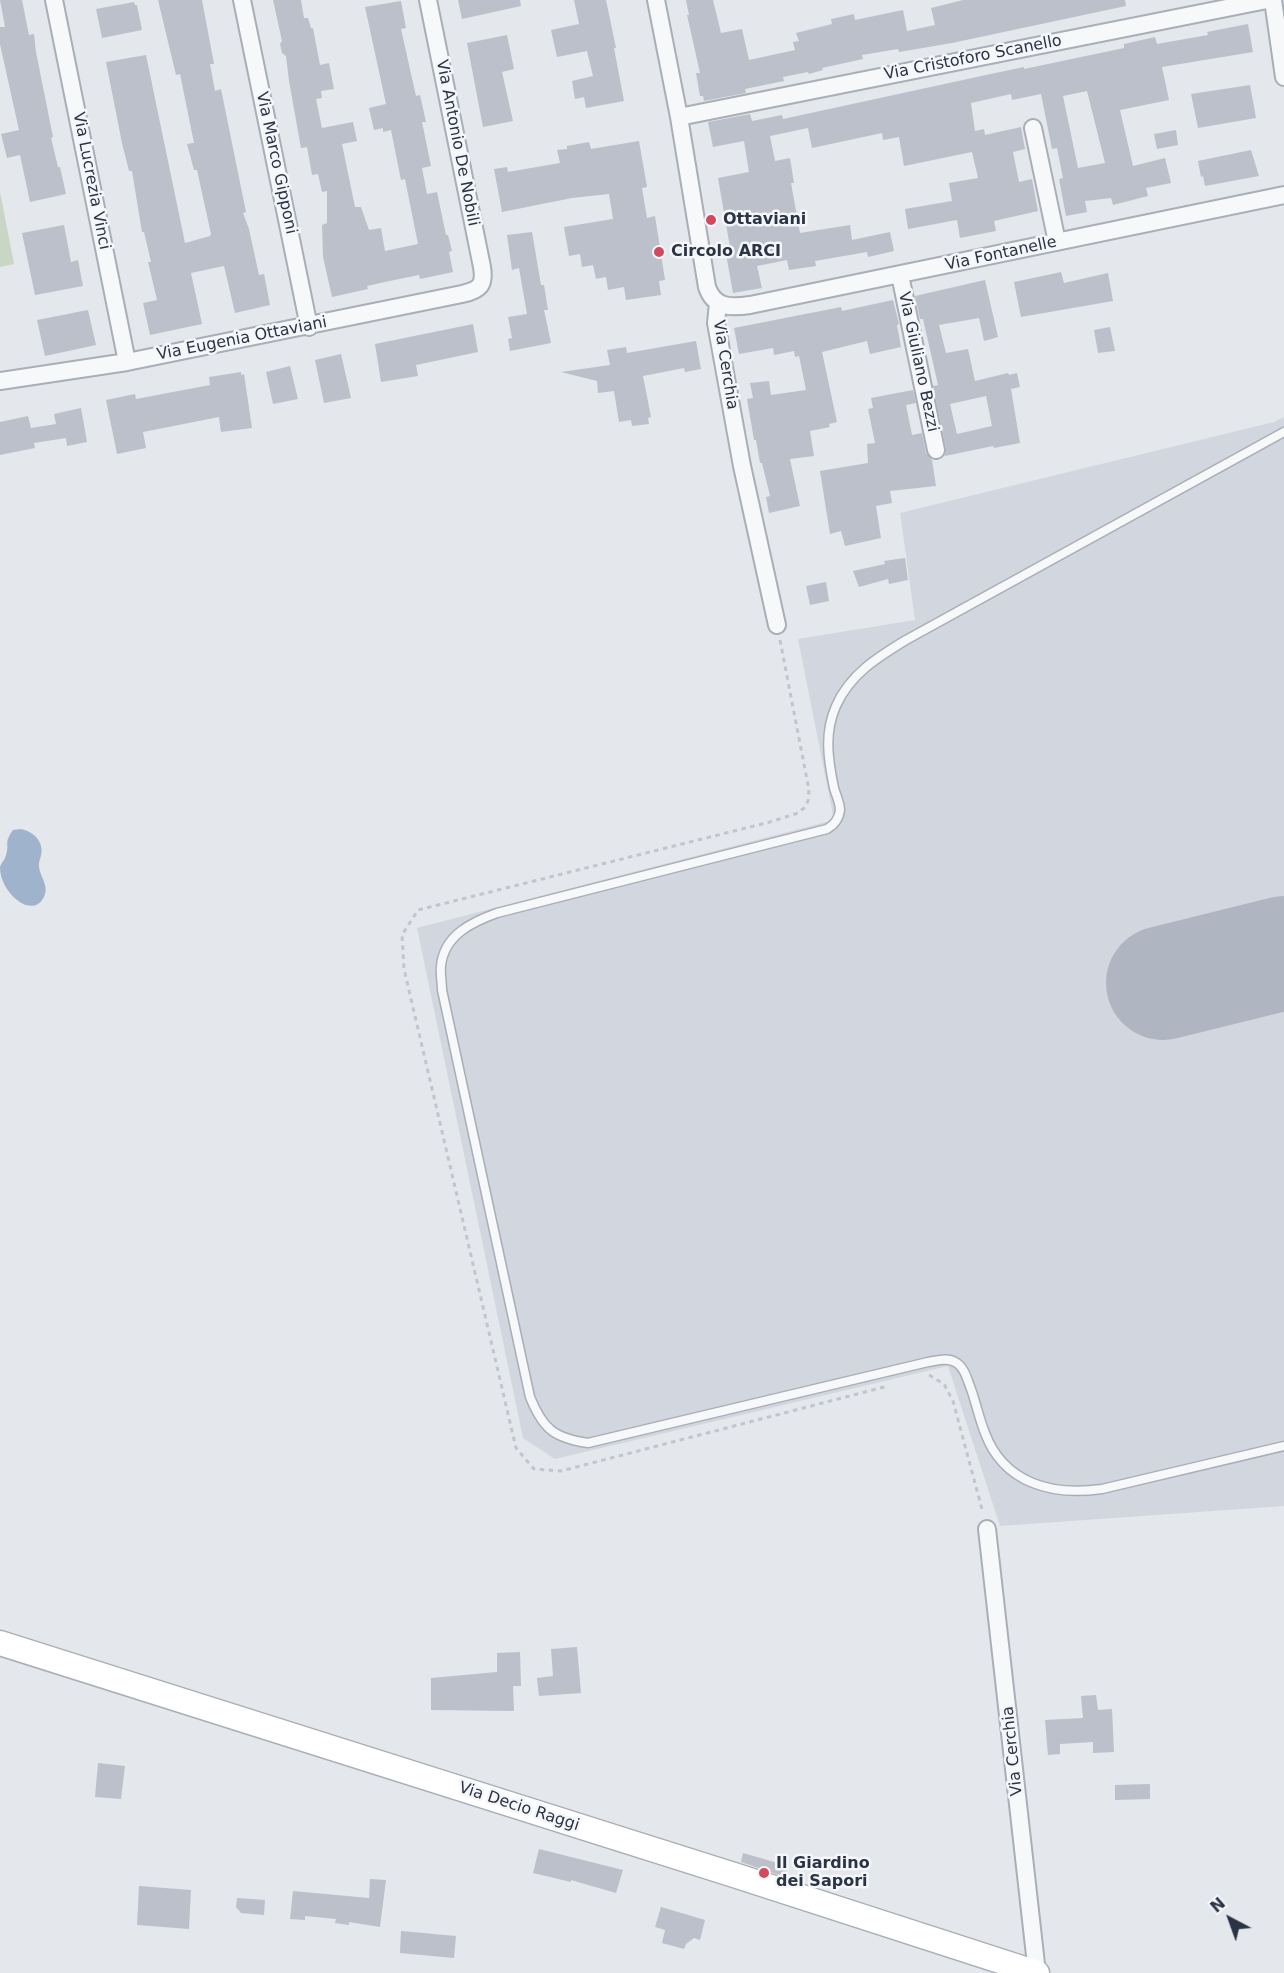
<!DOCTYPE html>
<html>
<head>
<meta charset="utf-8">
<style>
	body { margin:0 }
	#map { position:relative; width:1284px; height:1973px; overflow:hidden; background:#e4e7ec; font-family:"DejaVu Sans",sans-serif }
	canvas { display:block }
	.north { position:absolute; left:1200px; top:1889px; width:60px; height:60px; -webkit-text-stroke:4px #f4f6f9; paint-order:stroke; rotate:319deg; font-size:16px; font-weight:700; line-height:24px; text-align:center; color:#2b3445 }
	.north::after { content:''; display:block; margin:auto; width:21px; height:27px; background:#2b3445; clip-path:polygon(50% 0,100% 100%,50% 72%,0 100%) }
</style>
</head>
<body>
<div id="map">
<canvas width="1284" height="1973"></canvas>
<div class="north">N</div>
</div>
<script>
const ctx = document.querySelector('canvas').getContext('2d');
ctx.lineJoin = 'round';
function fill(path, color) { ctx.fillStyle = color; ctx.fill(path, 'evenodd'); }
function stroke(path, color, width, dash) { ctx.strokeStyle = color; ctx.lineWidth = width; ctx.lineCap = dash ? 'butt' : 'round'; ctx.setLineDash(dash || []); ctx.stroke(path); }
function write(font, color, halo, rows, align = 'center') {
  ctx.font = font + ' "DejaVu Sans",sans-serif'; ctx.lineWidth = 5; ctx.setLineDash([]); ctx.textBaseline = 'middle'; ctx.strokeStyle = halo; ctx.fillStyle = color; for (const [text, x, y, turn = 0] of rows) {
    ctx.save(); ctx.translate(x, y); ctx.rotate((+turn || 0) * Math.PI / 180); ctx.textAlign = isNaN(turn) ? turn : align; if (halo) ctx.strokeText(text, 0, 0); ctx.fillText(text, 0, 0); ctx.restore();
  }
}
fill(new Path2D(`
	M 1284,417 L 1284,1506 L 1000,1526 L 948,1366 L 555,1459 L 523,1438 L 417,928 L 834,820 L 798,639 L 915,620 L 900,513 L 1274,422 Z`), '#d2d6de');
fill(new Path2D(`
	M 0,192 L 14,264 L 0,267 Z`), '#c9d6c5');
fill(new Path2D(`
	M 21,829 C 35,832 46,844 40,859 C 35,872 49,882 45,894 C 36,922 0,895 0,867 C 1,863 5,860 6,855 C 10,843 3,844 13,830 Z`), '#9fb4cc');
stroke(new Path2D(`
	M 1163,983 L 1284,953`), '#b0b6c1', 114);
fill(new Path2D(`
	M 0,0 L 22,0 L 29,35 L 34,34 L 36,52 L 53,137 L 51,138 L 58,167 L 60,167 L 66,194 L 30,202 L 20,155 L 7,158 L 1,134 L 19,130 L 0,44 L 0,27 L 5,27 Z
	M 158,0 L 202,0 L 214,64 L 210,64 L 215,91 L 221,89 L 246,212 L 243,213 L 249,229 L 259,275 L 264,274 L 270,305 L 235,313 L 224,266 L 191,273 L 202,324 L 150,335 L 143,303 L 157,300 L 148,262 L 151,262 L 144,232 L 142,232 L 132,171 L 129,171 L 122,143 L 106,62 L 146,55 L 185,243 L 210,236 L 211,234 L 197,170 L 194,170 L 187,144 L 194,143 L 180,74 L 176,75 Z
	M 273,0 L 301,0 L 304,18 L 308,18 L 311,28 L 313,28 L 320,65 L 329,63 L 334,89 L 321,91 L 322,98 L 316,99 L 322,128 L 353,122 L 357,141 L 342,144 L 355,207 L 361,207 L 369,230 L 381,228 L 385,251 L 418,244 L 405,179 L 401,180 L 391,130 L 383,132 L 383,128 L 374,130 L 369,108 L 386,104 L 365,7 L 401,1 L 406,28 L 401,29 L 416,96 L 420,95 L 426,122 L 422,122 L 431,166 L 422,168 L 427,194 L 437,192 L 446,235 L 448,235 L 452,251 L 449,252 L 453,272 L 420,279 L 419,275 L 385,282 L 367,286 L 368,289 L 332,297 L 323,257 L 322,225 L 327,223 L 327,191 L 322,192 L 318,174 L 312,175 L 307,147 L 301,148 L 289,81 L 286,56 L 282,53 L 280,44 L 282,41 Z
	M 458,0 L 520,0 L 521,6 L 462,19 Z
	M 574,0 L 606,0 L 616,48 L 614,48 L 624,101 L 586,108 L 584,97 L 575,99 L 572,81 L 593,76 L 587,51 L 557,57 L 551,30 L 579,24 Z
	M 686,0 L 713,0 L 721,33 L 742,29 L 749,60 L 795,50 L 793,42 L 799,41 L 796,33 L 832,24 L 831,19 L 854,14 L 855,20 L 903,10 L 907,31 L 935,25 L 931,8 L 963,0 L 1125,0 L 1126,6 L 952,43 L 899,52 L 898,49 L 862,55 L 863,59 L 822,68 L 823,70 L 809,74 L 808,72 L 783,77 L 784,81 L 745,89 L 746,93 L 704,101 L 703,96 L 700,96 L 696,73 L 700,73 L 687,15 L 689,15 Z
	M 134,2 L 135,5 L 137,5 L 142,30 L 102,38 L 96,9 Z
	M 1248,24 L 1253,52 L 1162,67 L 1169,100 L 1120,110 L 1133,166 L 1165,158 L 1171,183 L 1146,188 L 1148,196 L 1113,205 L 1111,198 L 1085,201 L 1087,212 L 1066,216 L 1059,179 L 1063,178 L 1057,148 L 1052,149 L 1041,94 L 1012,100 L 1011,94 L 971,103 L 975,131 L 984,129 L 985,135 L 1021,127 L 1025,149 L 1013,152 L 1019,182 L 1032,179 L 1038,211 L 994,221 L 996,231 L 960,238 L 957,220 L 908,229 L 905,209 L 952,201 L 949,183 L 978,178 L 972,152 L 904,166 L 899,137 L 883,140 L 882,133 L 812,148 L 808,128 L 770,136 L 775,161 L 790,158 L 794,183 L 791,183 L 800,233 L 850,225 L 852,240 L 890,232 L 894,251 L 868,257 L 867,252 L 815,261 L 816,266 L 789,270 L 787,260 L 757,266 L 762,288 L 733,293 L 726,254 L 731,253 L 718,178 L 749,172 L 744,141 L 713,147 L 708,122 L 750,114 L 752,121 L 782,115 L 783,119 L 986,75 L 1024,67 L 1024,69 L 1124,48 L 1124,44 L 1155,37 L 1157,44 L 1208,35 L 1207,32 ZM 1087,91 L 1105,163 L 1078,168 L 1063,96 Z
	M 507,35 L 514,69 L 502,72 L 513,121 L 483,127 L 467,43 Z
	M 1250,85 L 1256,118 L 1198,128 L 1191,94 Z
	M 1176,130 L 1178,145 L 1157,149 L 1154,134 Z
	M 639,141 L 647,187 L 642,188 L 647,218 L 655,216 L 665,280 L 659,281 L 661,295 L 626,300 L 624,287 L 608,290 L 606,277 L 596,279 L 593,265 L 582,267 L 580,254 L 569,256 L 564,227 L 613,219 L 609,194 L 572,198 L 502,212 L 494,169 L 507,167 L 508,172 L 560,163 L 557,150 L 567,149 L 567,146 L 589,142 L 591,149 Z
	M 1251,150 L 1259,176 L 1205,186 L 1203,176 L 1201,177 L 1198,161 Z
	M 64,225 L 71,262 L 78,260 L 83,286 L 35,295 L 22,233 Z
	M 532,232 L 541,285 L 544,285 L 548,310 L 544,310 L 551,343 L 510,351 L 508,339 L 512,338 L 508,317 L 527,314 L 519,268 L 512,270 L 507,235 Z
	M 1061,272 L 1064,283 L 1108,273 L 1113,301 L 1021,317 L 1014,282 Z
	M 985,280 L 998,337 L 984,341 L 979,318 L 939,325 L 946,353 L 968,349 L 975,381 L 1008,373 L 1009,375 L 1017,373 L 1020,387 L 1011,389 L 1020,443 L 994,448 L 993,446 L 945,456 L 946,448 L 933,386 L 938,385 L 923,319 L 920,319 L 915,296 ZM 986,396 L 992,426 L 957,434 L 950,404 Z
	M 893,300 L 899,324 L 897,325 L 901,347 L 870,354 L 867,341 L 822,352 L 837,422 L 829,424 L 830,427 L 810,431 L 814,456 L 790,459 L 800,506 L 769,513 L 766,497 L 770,496 L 762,463 L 760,463 L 756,440 L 754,440 L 747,399 L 753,398 L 750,383 L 769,381 L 771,395 L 806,390 L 799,356 L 795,357 L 794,351 L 774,355 L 773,348 L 739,354 L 734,328 L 841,307 L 842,311 Z
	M 88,310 L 96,345 L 45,356 L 37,320 Z
	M 473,324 L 478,352 L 416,365 L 418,376 L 381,382 L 375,344 Z
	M 1110,327 L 1115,351 L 1098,353 L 1094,330 Z
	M 696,341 L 701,369 L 685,372 L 684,368 L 643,376 L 651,417 L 648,418 L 649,424 L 632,426 L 631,420 L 619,422 L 614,391 L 598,393 L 597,381 L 561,372 L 610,365 L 607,350 L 626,347 L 627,353 Z
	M 341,354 L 351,398 L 324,403 L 315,360 Z
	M 290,366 L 298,399 L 273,404 L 266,372 Z
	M 241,372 L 241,375 L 244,374 L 252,428 L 221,432 L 219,417 L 143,432 L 146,448 L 117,454 L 106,400 L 135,394 L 136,399 L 210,385 L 209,377 Z
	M 913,390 L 916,403 L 906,405 L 912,435 L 922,433 L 926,453 L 932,460 L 936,486 L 890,491 L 892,503 L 876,506 L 881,538 L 845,546 L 841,531 L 830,534 L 820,471 L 868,463 L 867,444 L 875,443 L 868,409 L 873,408 L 871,398 Z
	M 81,408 L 87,442 L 67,446 L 66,438 L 34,443 L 35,448 L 0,455 L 0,422 L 28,416 L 31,428 L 56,424 L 54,414 Z
	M 905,558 L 908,580 L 889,584 L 888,579 L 859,587 L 853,571 L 885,564 L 884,561 Z
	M 826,582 L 829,601 L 810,605 L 806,586 Z
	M 577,1647 L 581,1693 L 539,1696 L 537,1678 L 553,1676 L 551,1649 Z
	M 520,1652 L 521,1686 L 513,1686 L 514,1711 L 431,1710 L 431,1678 L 497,1672 L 497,1653 Z
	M 1096,1695 L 1098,1710 L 1112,1709 L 1114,1752 L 1093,1753 L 1093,1742 L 1060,1744 L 1060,1754 L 1048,1755 L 1045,1720 L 1083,1718 L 1081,1696 Z
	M 98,1763 L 125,1766 L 121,1799 L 95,1797 Z
	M 1150,1784 L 1150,1799 L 1115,1800 L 1115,1785 Z
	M 539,1849 L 623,1870 L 616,1893 L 571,1880 L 571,1882 L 533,1873 Z
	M 743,1853 L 788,1866 L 785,1877 L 741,1862 Z
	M 370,1879 L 386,1880 L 380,1927 L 349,1922 L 349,1925 L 335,1923 L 336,1919 L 305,1916 L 305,1920 L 290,1919 L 293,1891 L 369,1898 Z
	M 139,1886 L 191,1890 L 189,1929 L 137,1925 Z
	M 237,1898 L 265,1900 L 264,1915 L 241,1913 L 236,1907 Z
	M 661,1907 L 705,1920 L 700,1940 L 694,1938 L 686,1944 L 684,1949 L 662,1943 L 665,1930 L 655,1927 Z
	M 401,1931 L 456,1936 L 454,1958 L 400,1953 Z`), '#bbc0ca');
const lane = new Path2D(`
	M 1284,432 L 906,640 C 878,657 850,674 836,706 C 824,733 828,759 834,788 C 836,795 840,803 840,810 C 839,819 834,825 827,829 L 497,913 C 472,922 444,935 441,966 C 440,973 442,982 442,990 L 530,1397 C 543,1429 554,1438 588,1443 L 928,1362 C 936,1361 947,1357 955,1362 C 964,1366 967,1379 971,1389 C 976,1403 979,1418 985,1433 C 1004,1484 1053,1496 1102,1489 L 1284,1446`);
const street = new Path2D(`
	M 54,0 L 127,362
	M 242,0 L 309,327
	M 656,0 L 679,117 L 707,287 C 714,308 731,308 750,305 L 1284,195
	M 1273,0 L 1284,77
	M 679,117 L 1267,0
	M 1033,128 L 1057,242
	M 900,275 L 936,450
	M 718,303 L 716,323 L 742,466 L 777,625
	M 0,381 L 127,362 L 462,294 C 480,290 485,285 482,267 L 428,0
	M 987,1529 L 1037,1973`);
const secondary = new Path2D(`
	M 0,1643 L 734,1875 L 1037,1973`);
stroke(lane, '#a9aeb7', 11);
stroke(street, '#a9aeb7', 20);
stroke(secondary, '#a9aeb7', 27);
stroke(new Path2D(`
	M 780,640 L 809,790 L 808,801 L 804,808 L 798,813 L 770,822 L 418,910 L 402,935 L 404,969 L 516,1448 L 534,1469 L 561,1471 L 888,1386
	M 929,1375 L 944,1384 L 953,1401 L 983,1513`), '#c2c5cb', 3, [4.5, 4.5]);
stroke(lane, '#f7f8fa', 8);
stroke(street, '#f7f8fa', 16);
stroke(secondary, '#fff', 24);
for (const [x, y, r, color] of [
	[711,220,6,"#d1495b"],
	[659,252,6,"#d1495b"],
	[764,1873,6,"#d1495b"]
]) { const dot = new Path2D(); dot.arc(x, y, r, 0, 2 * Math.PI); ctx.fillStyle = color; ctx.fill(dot); stroke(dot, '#f4f6f9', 2); }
write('16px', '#2b3445', '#f4f6f9', [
	["Via Cristoforo Scanello",973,58,-11],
	["Via Antonio De Nobili",457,143,79],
	["Via Marco Gipponi",276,163,78],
	["Via Lucrezia Vinci",91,181,79],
	["Via Fontanelle",1001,254,-12],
	["Via Eugenia Ottaviani",242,339,-11],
	["Via Giuliano Bezzi",918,362,78],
	["Via Cerchia",725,365,81],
	["Via Cerchia",1013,1751,-96],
	["Via Decio Raggi",519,1807,18]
]);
write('bold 16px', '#2b3445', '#f4f6f9', [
	["Ottaviani",723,220],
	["Circolo ARCI",671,252],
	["Il Giardino",776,1864],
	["dei Sapori",776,1882]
], 'left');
</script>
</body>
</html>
